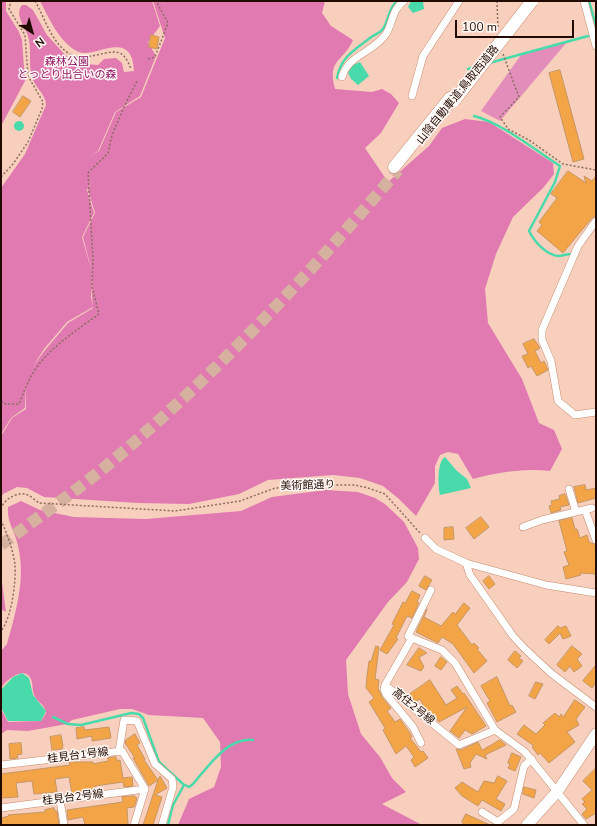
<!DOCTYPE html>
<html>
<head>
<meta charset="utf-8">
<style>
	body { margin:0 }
	#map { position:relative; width:597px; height:826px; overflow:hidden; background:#f7cfbc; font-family:"Nunito Sans",sans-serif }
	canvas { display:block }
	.frame { position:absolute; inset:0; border:2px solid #200a02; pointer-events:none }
	.north { position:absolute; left:12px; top:12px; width:40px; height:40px; -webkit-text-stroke:3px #fff8f5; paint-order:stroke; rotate:143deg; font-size:11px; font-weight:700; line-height:16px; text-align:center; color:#200a02 }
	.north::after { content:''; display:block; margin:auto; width:14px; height:18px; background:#200a02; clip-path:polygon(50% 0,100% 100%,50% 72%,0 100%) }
	.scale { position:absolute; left:455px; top:20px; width:119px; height:18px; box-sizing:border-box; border:2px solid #200a02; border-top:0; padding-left:5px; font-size:12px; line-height:14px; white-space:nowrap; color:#200a02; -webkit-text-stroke:3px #fff8f5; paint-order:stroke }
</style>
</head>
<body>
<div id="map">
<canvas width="597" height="826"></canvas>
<div class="frame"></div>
<div class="north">N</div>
<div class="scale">100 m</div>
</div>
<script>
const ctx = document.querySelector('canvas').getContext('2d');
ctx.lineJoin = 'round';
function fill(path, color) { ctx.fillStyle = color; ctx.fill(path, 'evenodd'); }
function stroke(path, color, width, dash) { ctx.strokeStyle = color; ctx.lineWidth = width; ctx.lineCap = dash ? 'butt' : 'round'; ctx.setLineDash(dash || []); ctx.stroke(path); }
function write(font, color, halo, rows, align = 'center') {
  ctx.font = font + ' "Nunito Sans","Noto Sans JP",sans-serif'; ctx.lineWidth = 3; ctx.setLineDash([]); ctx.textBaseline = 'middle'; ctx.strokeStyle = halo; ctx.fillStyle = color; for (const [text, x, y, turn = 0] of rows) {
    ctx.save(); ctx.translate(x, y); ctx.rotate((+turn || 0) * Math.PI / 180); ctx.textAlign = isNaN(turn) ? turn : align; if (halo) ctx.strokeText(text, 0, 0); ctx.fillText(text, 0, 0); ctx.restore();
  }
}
fill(new Path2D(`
	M 567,42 L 500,121 L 481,111 L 521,55 Z`), '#e38eba');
fill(new Path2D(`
	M 1,1 L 6,1 L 6,11 L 19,32 L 22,40 L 25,81 L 1,126 Z
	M 40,1 L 152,1 L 160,26 L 148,42 L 156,56 L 140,96 L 115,112 L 98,151 L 88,158 L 99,151 L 116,112 L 141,97 L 165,38 L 153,1 L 325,1 L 322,13 L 331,26 L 353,40 C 343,63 327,58 335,89 L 372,92 L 382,89 L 391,94 L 399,103 L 381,133 L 365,148 L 388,182 L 429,146 L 442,128 L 465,119 L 489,122 L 553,163 L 554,174 L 543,188 L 513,217 L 496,254 L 485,289 L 488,323 L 522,379 L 539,423 L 554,430 L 562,449 L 550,471 C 524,468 499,472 473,479 L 458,454 L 448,452 L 440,455 L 435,466 L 435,483 L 416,516 L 399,499 L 383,486 L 360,478 L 333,475 L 268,480 L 239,494 L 189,504 L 138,503 L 44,497 L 27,488 L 17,487 L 3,494 L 1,498 L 1,436 L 12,418 L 26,409 L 26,386 L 25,408 L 11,418 L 1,434 L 1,188 L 25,154 L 46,105 C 46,94 35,88 32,77 C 28,64 32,49 28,36 C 25,26 14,15 22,5 L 26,5 L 33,10 L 47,35 L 68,58 L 76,63 L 98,65 L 104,59 L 116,58 L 122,63 L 124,72 L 134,71 C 132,27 94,59 79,52 C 60,44 49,18 40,1 ZM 92,181 L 88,190 L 95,213 L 83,237 L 93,276 L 92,297 L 93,308 L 68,323 L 45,350 L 32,368 L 44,349 L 67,322 L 93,307 L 91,297 L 93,276 L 82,237 L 94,213 L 87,190 Z
	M 326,490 L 358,492 L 375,498 L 385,504 L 404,522 L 418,548 L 419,559 L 407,582 L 388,602 L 346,660 L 348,694 L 361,734 L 380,757 L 392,778 L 406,792 L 382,804 L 422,825 L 178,825 L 189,799 L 214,787 L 221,767 L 220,742 L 203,718 L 149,715 L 132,709 L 120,709 L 72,720 L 67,724 L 53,717 L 67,724 L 28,731 L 7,730 L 1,734 L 1,709 L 8,722 L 41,721 L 46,713 C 45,704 37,702 34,695 C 32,690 33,684 31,679 C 24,665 6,680 1,688 L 1,651 L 7,644 C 16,612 26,578 18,546 C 15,530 7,524 8,507 L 21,501 L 40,510 L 74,517 L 146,519 L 241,511 L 272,497 Z
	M 1,575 L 6,612 L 1,609 Z`), '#e07ab1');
fill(new Path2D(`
	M 411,1 L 423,1 L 424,9 L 413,13 L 408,7 Z
	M 360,62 L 369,76 L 358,85 L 351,79 L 348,73 L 353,65 Z
	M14 126a5 5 0 1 1 10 0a5 5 0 1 1-10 0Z
	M 445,457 L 457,471 L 467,479 L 471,488 L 440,495 C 438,486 437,461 445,457 Z
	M 22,673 L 29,678 L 33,695 L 46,711 L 41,721 L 8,721 L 1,707 L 1,690 L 13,677 Z`), '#49daab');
stroke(new Path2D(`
	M 589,1 L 596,26
	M 489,63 L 588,36
	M 468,69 L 475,67
	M 337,78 C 341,57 354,50 370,38 C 374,35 380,33 383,29 C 389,20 388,9 397,1
	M 474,116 C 502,123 535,150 560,166 L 555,182 L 529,231 C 534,241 546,255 558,256 C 562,256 567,254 571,254
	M 53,717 L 68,724 L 81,725 L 131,713 L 139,714 L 143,718 L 159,762 L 183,784
	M 185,785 L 189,787 L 193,784 C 208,767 227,737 253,740
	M 168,825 L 173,805 L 184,785`), '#49daab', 2.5);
const building = new Path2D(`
	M 151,35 L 159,37 L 157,49 L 149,47 Z
	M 560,70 L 584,159 L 573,162 L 549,73 Z
	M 23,96 L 31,101 L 20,117 L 13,112 Z
	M 568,171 L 586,183 L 584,176 L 592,181 L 596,176 L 596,216 L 592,218 L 563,253 L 537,231 L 542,225 L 539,222 L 557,198 L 551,194 Z
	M 534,339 L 540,348 L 535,351 L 541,363 L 544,361 L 548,370 L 537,376 L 531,366 L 528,368 L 522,356 L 528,354 L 523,344 Z
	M 585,485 L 586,490 L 596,488 L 596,498 L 578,503 L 574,487 Z
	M 565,494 L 569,505 L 560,507 L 561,510 L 551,513 L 549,506 L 552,505 L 551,501 L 560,499 L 559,496 Z
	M 481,517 L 489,527 L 474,539 L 466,528 Z
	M 572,518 L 575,529 L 577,529 L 580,538 L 587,535 L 589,542 L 596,545 L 596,574 L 580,573 L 581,575 L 566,579 L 563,567 L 569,565 L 564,552 L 567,551 L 559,521 Z
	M 453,527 L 454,539 L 444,540 L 444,528 Z
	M 425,576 L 432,580 L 426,590 L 419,586 Z
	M 489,576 L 495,584 L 489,589 L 483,581 Z
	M 412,591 L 420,595 L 417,602 L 419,603 L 412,618 L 407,616 L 396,638 L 398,639 L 387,654 L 380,650 L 394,625 L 392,624 L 403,602 L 405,603 Z
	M 464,603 L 470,608 L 457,625 L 472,645 L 474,643 L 479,648 L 477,649 L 487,661 L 474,673 L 453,644 L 442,637 L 438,643 L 416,632 L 427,609 L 424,617 L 441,626 L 453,612 L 455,614 Z
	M 558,626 L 560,628 L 566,626 L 571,636 L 563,639 L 560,633 L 549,644 L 545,640 Z
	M 376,646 L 379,647 L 375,679 L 379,680 L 378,688 L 382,697 L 391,708 L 387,711 L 395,722 L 400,719 L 410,733 L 412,737 L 410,738 L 421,752 L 423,751 L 428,758 L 415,767 L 411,760 L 414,757 L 406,746 L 396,754 L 383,730 L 385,728 L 369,702 L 374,698 L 366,688 L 367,676 L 369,661 L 371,661 Z
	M 572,646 L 582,654 L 577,659 L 582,666 L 574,672 L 570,666 L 565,672 L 557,665 Z
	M 419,648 L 427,653 L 419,657 L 424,667 L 421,671 L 407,665 Z
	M 515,651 L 521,656 L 519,658 L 523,661 L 517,668 L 508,660 Z
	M 441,657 L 447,662 L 441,670 L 435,666 Z
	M 596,665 L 596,682 L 592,688 L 583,681 Z
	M 497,677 L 510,706 L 512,705 L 516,712 L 497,722 L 487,703 L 490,701 L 481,686 Z
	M 430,680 L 446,705 L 457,698 L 451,690 L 457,686 L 463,694 L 464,693 L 486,726 L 472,734 L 465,730 L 459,738 L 450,731 L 467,707 L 439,722 L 435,717 L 427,713 L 420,699 L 415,702 L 410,694 Z
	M 536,682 L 543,684 L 535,699 L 529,696 Z
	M 575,700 L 585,707 L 576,719 L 579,725 L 567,732 L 575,742 L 549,763 L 540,753 L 538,755 L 532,747 L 534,746 L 517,734 L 524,725 L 536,734 L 545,725 L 543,723 L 555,713 L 559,717 L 561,714 L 563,717 Z
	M 84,727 L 85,730 L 109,727 L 111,738 L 92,741 L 92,736 L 77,739 L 76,728 Z
	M 135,734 L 140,743 L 137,745 L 145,759 L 144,760 L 158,780 L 160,776 L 167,788 L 155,795 L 162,797 L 153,825 L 143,825 L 158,780 L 149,786 L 133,758 L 135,758 L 125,743 L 126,740 Z
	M 61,735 L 63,746 L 62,749 L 52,750 L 50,737 Z
	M 500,740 L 506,745 L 485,755 L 487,759 L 476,754 L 470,763 L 471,767 L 464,769 L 456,749 L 461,750 L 478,742 L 482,750 Z
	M 21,743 L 22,754 L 17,755 L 18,758 L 10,759 L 9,744 Z
	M 512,753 L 521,757 L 515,771 L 508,768 L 510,764 L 508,763 Z
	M 116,757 L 117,761 L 120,760 L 123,778 L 132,777 L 133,786 L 124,787 L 123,782 L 95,786 L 95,788 L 89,790 L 72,794 L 69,777 L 55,779 L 57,792 L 34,794 L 32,781 L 16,783 L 18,797 L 1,798 L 1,788 L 2,787 L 1,774 L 70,765 L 69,762 L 93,762 L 93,764 L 108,761 L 108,758 Z
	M 596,768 L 596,813 L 586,819 L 582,814 L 587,809 L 582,804 L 585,802 L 582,799 L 592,790 L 583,781 Z
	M 498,776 L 507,781 L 496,799 L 505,804 L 501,811 L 482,800 L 478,806 L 462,796 L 455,788 L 462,782 L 478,792 L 484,781 L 494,783 Z
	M 524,787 L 536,790 L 534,798 L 523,794 Z
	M 134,796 L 137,798 L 135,805 L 134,807 L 127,808 L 128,825 L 85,825 L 83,817 L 68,820 L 67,810 L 123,802 L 122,797 Z
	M 54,808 L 55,811 L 57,811 L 59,825 L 1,825 L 1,818 L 9,816 L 8,815 L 45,812 L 45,810 Z
	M 466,814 L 490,825 L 464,825 L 462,822 Z`);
fill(building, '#f2a447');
stroke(building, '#c59665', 1);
stroke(new Path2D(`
	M 1,545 C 37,518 75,492 110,463 C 215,375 309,275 398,170`), '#d7b1a0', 12, [12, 6]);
const minor = new Path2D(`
	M 584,1 L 596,46
	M 342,77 C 348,55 374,52 386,34 C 393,23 392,9 404,1
	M 412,96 L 423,56 L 459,1
	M 596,221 L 578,246 L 542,330 L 542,340 L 551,361 L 558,401 L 575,415 L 596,412
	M 569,489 L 576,512
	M 585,510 L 596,540
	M 523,527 L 542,520 L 592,508
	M 425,538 L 436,549 L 466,563 L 546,585 L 596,593
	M 466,563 L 470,575 L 513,636 L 525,649 L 552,674 L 596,707
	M 412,638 L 408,636 L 431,590
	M 385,685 L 384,689 L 386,694 L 413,727 L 421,743
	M 495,730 L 459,745 L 385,685 L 412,638 L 442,650 L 455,663 L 495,730 L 525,752 L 584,825
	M 119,751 L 124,720 L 137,721 L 155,764 L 172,779 L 173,787 L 162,825
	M 1,765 L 122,751 L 145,789 L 134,825
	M 60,800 L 64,825
	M 1,808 L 145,789
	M 482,812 L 498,822 L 514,809 L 524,766 L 532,759`);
const primary = new Path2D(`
	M 527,825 L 557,792 L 596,734`);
const motorway = new Path2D(`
	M 394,167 L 450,98`);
stroke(minor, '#c78a6c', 8);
stroke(primary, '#c78a6c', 12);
stroke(motorway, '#c78a6c', 13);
stroke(new Path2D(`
	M 35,1 C 45,18 50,40 68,53 C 85,65 112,45 123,55 C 127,59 129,64 131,69
	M 497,1 L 498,29
	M 503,54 L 519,97 L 500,117 L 508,129 L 529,140 L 563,164 L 596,170
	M 148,59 L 155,57 L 168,23 L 156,1
	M 1,177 L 13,164 L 28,142 L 42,109 L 43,102 L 28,76 L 25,35 L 9,9 L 11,1
	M 1,401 L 6,404 L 19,404 C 24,391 29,378 37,367 C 52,346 78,329 99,314 L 92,287 L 93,259 L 88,173 L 108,153 L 112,135 L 124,107 L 137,81
	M 1,509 C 4,498 19,491 28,495 C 32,497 36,501 39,503 L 175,511 L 240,501 L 275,488 L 314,485 L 355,485 L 368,488 L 385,494 L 421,534
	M 1,520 C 7,534 13,549 15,565 C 16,582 12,617 1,631`), '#8c6d60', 1.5, [2, 2]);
stroke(minor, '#fff', 7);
stroke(primary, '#fff', 11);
stroke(motorway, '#fff', 12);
const motorwayBridge = new Path2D(`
	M 454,101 L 532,1`);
stroke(motorwayBridge, '#c78a6c', 13, []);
stroke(motorwayBridge, '#fff', 12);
write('11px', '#911765', '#fff8f5', [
	["森林公園",67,62],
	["とっとり出合いの森",67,75]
]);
write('11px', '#200a02', '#fff8f5', [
	["山陰自動車道;鳥取西道路",458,95,-51],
	["美術館通り",308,486,-2],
	["高住2号線",413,707,39],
	["桂見台1号線",78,756,-7],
	["桂見台2号線",73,798,-7]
]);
</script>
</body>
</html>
